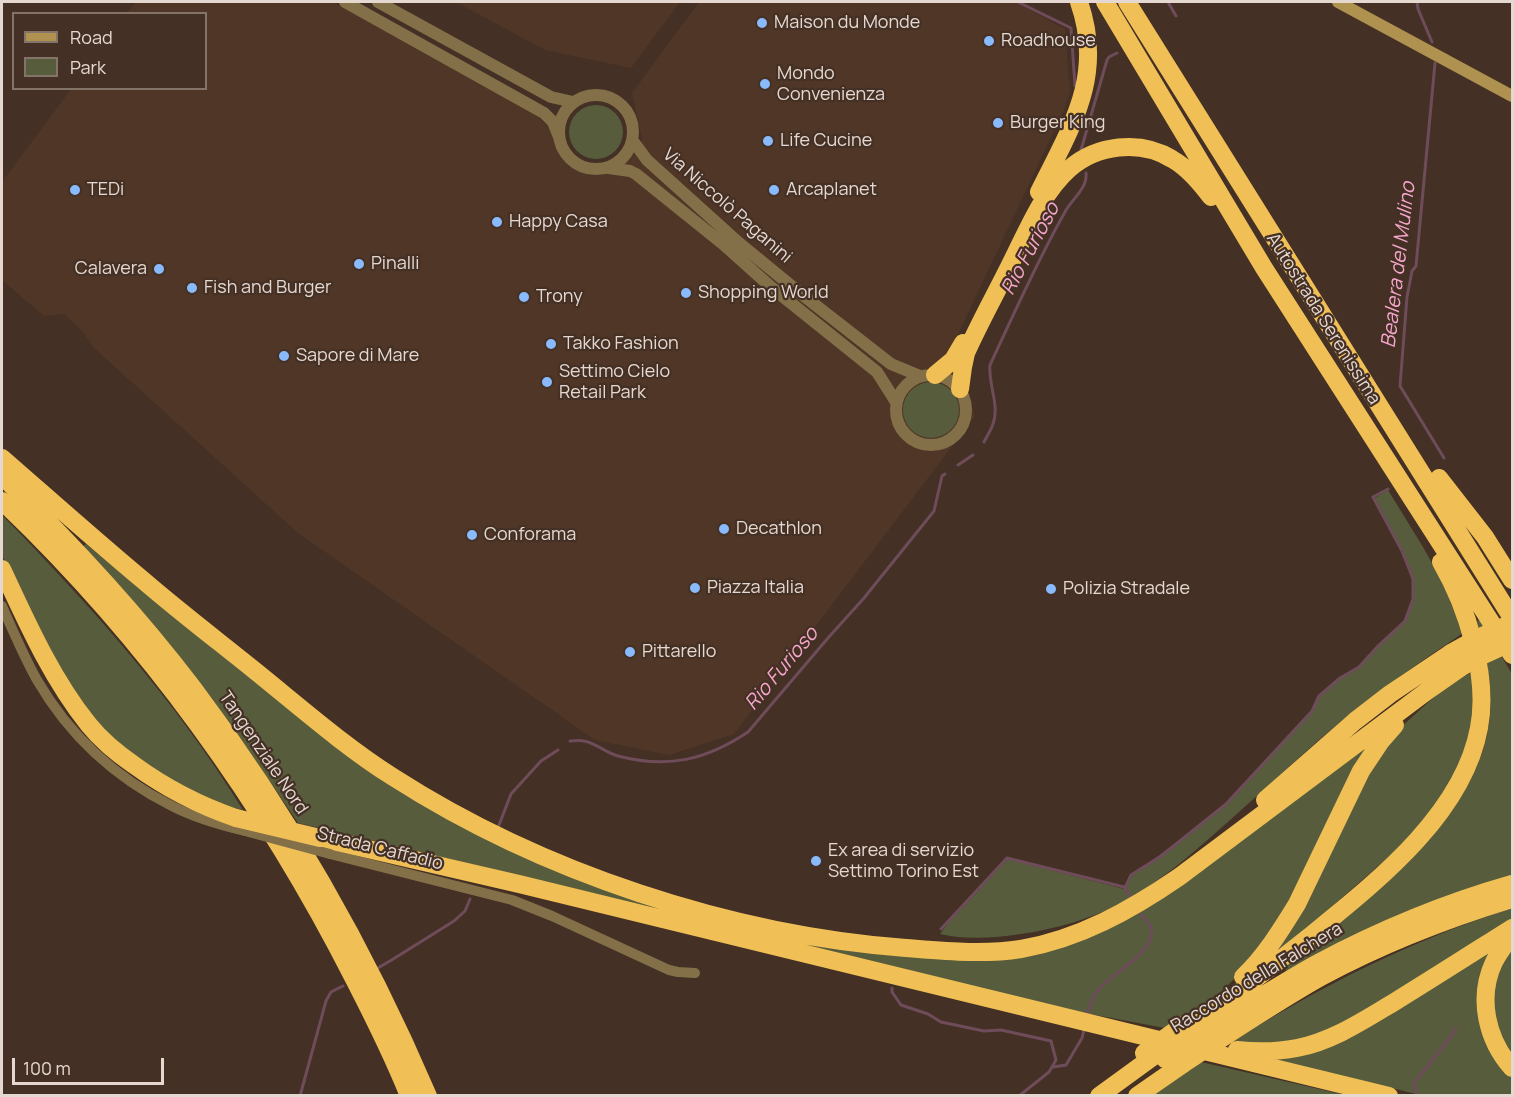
<!DOCTYPE html>
<html>
<head>
<meta charset="utf-8">
<style>
	body { margin:0 }
	#map { position:relative; width:1514px; height:1097px; overflow:hidden; background:#443024; font-family:Manrope,sans-serif }
	canvas { display:block }
	.frame { position:absolute; inset:0; border:3px solid #e5d8d1; pointer-events:none }
	.legend { position:absolute; left:12px; top:12px; width:195px; height:78px; box-sizing:border-box; background:#443024; border:2px solid #847369; margin:0; padding:8px 10px; list-style:none; font-size:18px; color:#e5d8d1 }
	.legend li { display:flex; align-items:center; gap:12px; height:30px }
	.legend b { width:30px; border:2px solid #847369 }
	.scale { position:absolute; left:12px; top:1058px; width:152px; height:27px; box-sizing:border-box; border:3px solid #e5d8d1; border-top:0; padding-left:8px; font-size:18px; line-height:21px; white-space:nowrap; color:#e5d8d1; -webkit-text-stroke:4px #443024; paint-order:stroke }
</style>
</head>
<body>
<div id="map">
<canvas width="1514" height="1097"></canvas>
<div class="frame"></div>
<ul class="legend">
<li><b style="height:8px;background:#af9150"></b>Road</li>
<li><b style="height:16px;background:#575c3d"></b>Park</li>
</ul>
<div class="scale">100 m</div>
</div>
<script>
const ctx = document.querySelector('canvas').getContext('2d');
ctx.lineJoin = 'round';
function fill(path, color) { ctx.fillStyle = color; ctx.fill(path, 'evenodd'); }
function stroke(path, color, width, dash) { ctx.strokeStyle = color; ctx.lineWidth = width; ctx.lineCap = dash ? 'butt' : 'round'; ctx.setLineDash(dash || []); ctx.stroke(path); }
function write(font, color, halo, rows, align = 'center') {
  ctx.font = font + ' Manrope,sans-serif'; ctx.lineWidth = 4.5; ctx.setLineDash([]); ctx.textBaseline = 'middle'; ctx.strokeStyle = halo; ctx.fillStyle = color; for (const [text, x, y, turn = 0] of rows) {
    ctx.save(); ctx.translate(x, y); ctx.rotate((+turn || 0) * Math.PI / 180); ctx.textAlign = isNaN(turn) ? turn : align; if (halo) ctx.strokeText(text, 0, 0); ctx.fillText(text, 0, 0); ctx.restore();
  }
}
fill(new Path2D(`
	M 136,2 L 332,2 L 532,111 L 549,128 L 577,171 L 614,174 L 642,140 L 632,93 L 699,2 L 1015,2 L 1065,29 L 1070,91 L 1064,110 L 953,345 L 975,416 L 734,734 L 669,755 L 595,740 L 298,533 L 93,347 L 83,332 L 64,314 L 44,316 L 2,280 L 2,182 L 71,89 L 206,88 L 206,14 L 127,13 Z
	M 456,2 L 680,2 L 631,68 L 545,50 Z`), '#503626');
fill(new Path2D(`
	M569 132a27 27 0 1 1 54 0a27 27 0 1 1-54 0Z
	M903 410a28 28 0 1 1 56 0a28 28 0 1 1-56 0Z
	M 1388,490 L 1423,547 L 1442,581 L 1463,633 C 1422,661 1380,689 1341,721 C 1303,753 1266,788 1229,821 C 1194,852 1162,881 1121,903 C 1091,919 1055,929 1021,934 C 995,938 966,940 940,934 L 948,923 L 1008,859 L 1124,889 L 1126,887 L 1132,876 L 1227,804 L 1313,711 L 1320,696 L 1340,679 L 1359,668 L 1380,645 L 1406,621 L 1414,599 L 1414,579 L 1403,551 L 1375,498 Z
	M 2,515 C 91,606 176,701 243,810 L 218,804 L 184,789 L 134,759 L 92,720 L 50,660 L 2,555 Z
	M 86,544 L 164,609 L 369,768 L 702,919 L 298,823 L 229,722 L 83,546 Z
	M 1480,620 L 1512,674 L 1512,875 L 1475,886 L 1287,971 L 1284,968 C 1358,905 1482,820 1490,715 C 1493,681 1485,653 1477,621 Z
	M 1472,672 L 1473,723 L 1466,750 L 1445,792 L 1428,816 L 1391,855 L 1292,941 L 1276,953 L 1338,829 L 1388,739 L 1444,688 Z
	M 1363,747 L 1365,749 L 1295,896 L 1243,970 L 1225,988 L 1203,1007 L 1170,1029 L 1074,1011 L 774,937 L 1059,947 Z
	M 1512,908 L 1512,921 L 1368,1013 L 1307,1040 L 1251,1045 L 1230,1043 C 1321,986 1410,941 1512,908 Z
	M 1512,941 L 1512,1060 L 1501,1044 L 1491,991 Z
	M 1494,946 L 1483,975 L 1505,1070 L 1512,1078 L 1512,1095 L 1420,1095 L 1269,1058 L 1289,1053 Z
	M 1201,1062 L 1345,1095 L 1152,1096 Z`), '#575c3d');
stroke(new Path2D(`
	M 1018,2 L 1071,28 L 1075,86
	M 1168,2 L 1176,16
	M 1417,2 L 1418,9 L 1432,42
	M 1435,63 L 1416,266 L 1412,271 L 1407,297 L 1400,386 L 1444,458
	M 1081,150 L 1107,60 L 1109,57 L 1117,53
	M 984,442 C 987,436 991,430 993,424 C 1000,405 988,385 990,365 C 1014,314 1037,261 1065,212 C 1071,200 1088,188 1086,173
	M 958,465 L 973,455
	M 570,741 C 574,741 580,740 584,741 C 596,743 606,753 618,756 C 668,769 706,760 748,732 L 828,638 L 864,598 L 934,511 L 942,476 L 945,474
	M 499,825 L 511,794 L 541,761 L 558,750
	M 1130,896 L 1125,888 L 1131,875 L 1161,856 L 1226,804 L 1312,711 L 1319,696 L 1340,678 L 1359,667 L 1379,645 L 1405,621 L 1413,599 L 1413,579 L 1402,551 L 1373,497 L 1388,489
	M 941,929 L 1007,858 L 1124,887
	M 376,969 L 390,961 L 454,921 L 465,911 L 470,899
	M 892,988 L 892,992 L 901,1005 L 928,1014 L 941,1022 L 984,1031 L 1001,1030 L 1051,1041 L 1056,1060 L 1049,1072 L 1019,1096
	M 1087,1015 C 1089,1007 1093,996 1099,989 C 1112,973 1160,950 1150,926 C 1148,922 1144,918 1141,915
	M 1053,1067 L 1066,1065 L 1082,1038 L 1084,1030
	M 300,1096 L 326,1001 L 331,992 L 343,986
	M 1417,1096 L 1414,1083 L 1450,1038 L 1456,1028`), '#6e4c5a', 3);
stroke(new Path2D(`
	M 2,606 C 13,631 24,657 37,680 C 69,735 116,778 172,806 C 195,818 220,825 245,831
	M 330,854 L 512,900 L 552,916 L 669,970 L 678,972 L 695,973`), '#837049', 10);
stroke(new Path2D(`
	M 345,2 L 544,113 L 553,122 L 559,137
	M 378,2 L 551,97 L 573,102
	M559 132a37 37 0 1 1 74 0a37 37 0 1 1-74 0Z
	M 633,141 L 647,160 L 739,243 L 800,293 L 891,364 L 920,376
	M 609,168 L 630,171 L 636,174 L 723,244 L 771,287 L 877,372 L 896,402
	M896 410a35 35 0 1 1 70 0a35 35 0 1 1-70 0Z`), '#837049', 12);
stroke(new Path2D(`
	M 1338,2 L 1512,96`), '#af9150', 12);
stroke(new Path2D(`
	M 1105,2 L 1264,268 L 1512,655
	M 1127,2 L 1512,618
	M 1039,192 C 1071,127 1105,76 1079,2
	M 935,375 L 953,360 L 963,343
	M 960,389 L 963,367 L 966,353 C 979,324 995,295 1009,267 C 1026,234 1041,194 1069,169 C 1096,145 1140,139 1172,159 C 1188,168 1200,183 1211,197
	M 2,458 C 49,499 96,541 144,581 C 180,612 218,641 254,670 C 300,707 344,746 393,777 C 541,872 731,935 906,948 C 944,951 983,955 1021,949 C 1079,939 1131,910 1179,877 L 1427,691 L 1460,668
	M 2,476 C 70,542 135,612 193,688 C 288,814 366,951 428,1096
	M 1439,478 L 1485,537 L 1512,580
	M 2,501 C 146,638 265,803 355,981 C 374,1018 393,1056 409,1096
	M 2,569 C 27,623 52,679 89,725 C 102,741 118,754 134,765 C 167,789 198,805 236,818
	M 1265,800 L 1355,721 L 1390,694 L 1451,653
	M 320,838 L 519,884 L 1389,1096
	M 1512,935 C 1506,943 1499,952 1494,962 C 1477,998 1487,1040 1512,1068
	M 1243,977 C 1265,956 1281,930 1297,904 L 1361,771 L 1381,741 L 1395,725
	M 1193,1027 L 1210,1015 C 1243,989 1277,962 1310,936 C 1375,883 1463,815 1479,728 C 1489,676 1467,607 1441,562
	M 1209,1028 C 1245,1007 1280,984 1316,964 C 1378,931 1445,903 1512,884
	M 1227,1035 C 1258,1015 1289,995 1321,977 C 1382,944 1447,919 1512,899
	M 1237,1050 C 1257,1052 1277,1052 1297,1048 C 1333,1041 1364,1020 1396,1001 C 1435,977 1474,952 1512,928
	M 1099,1096 L 1154,1056
	M 1137,1096 L 1183,1064`), '#f0c056', 18);
stroke(new Path2D(`
	M 245,831 L 330,854`), '#837049', 10);
stroke(new Path2D(`
	M 1451,653 L 1480,637 L 1512,623
	M 1460,668 L 1479,657 L 1512,642
	M 236,818 L 320,838
	M 1144,1053 L 1183,1025
	M 1165,1059 L 1206,1030
	M 1183,1064 L 1227,1035`), '#f0c056', 18);
for (const [x, y, r, color] of [
	[762,23,6,"#89bafc"],
	[989,41,6,"#89bafc"],
	[765,84,6,"#89bafc"],
	[998,123,6,"#89bafc"],
	[768,141,6,"#89bafc"],
	[75,190,6,"#89bafc"],
	[774,190,6,"#89bafc"],
	[497,222,6,"#89bafc"],
	[359,264,6,"#89bafc"],
	[159,269,6,"#89bafc"],
	[192,288,6,"#89bafc"],
	[686,293,6,"#89bafc"],
	[524,297,6,"#89bafc"],
	[551,344,6,"#89bafc"],
	[284,356,6,"#89bafc"],
	[547,382,6,"#89bafc"],
	[724,529,6,"#89bafc"],
	[472,535,6,"#89bafc"],
	[695,588,6,"#89bafc"],
	[1051,589,6,"#89bafc"],
	[630,652,6,"#89bafc"],
	[816,861,6,"#89bafc"]
]) { const dot = new Path2D(); dot.arc(x, y, r, 0, 2 * Math.PI); ctx.fillStyle = color; ctx.fill(dot); stroke(dot, '#443024', 2); }
write('18px', '#e5d8d1', '#443024', [
	["Maison du Monde",774,23],
	["Roadhouse",1001,41],
	["Mondo",777,74],
	["Convenienza",777,95],
	["Burger King",1010,123],
	["Life Cucine",780,141],
	["TEDi",87,190],
	["Arcaplanet",786,190],
	["Happy Casa",509,222],
	["Pinalli",371,264],
	["Calavera",147,269,"right"],
	["Fish and Burger",204,288],
	["Shopping World",698,293],
	["Trony",536,297],
	["Takko Fashion",563,344],
	["Sapore di Mare",296,356],
	["Settimo Cielo",559,372],
	["Retail Park",559,393],
	["Decathlon",736,529],
	["Conforama",484,535],
	["Piazza Italia",707,588],
	["Polizia Stradale",1063,589],
	["Pittarello",642,652],
	["Ex area di servizio",828,851],
	["Settimo Torino Est",828,872]
], 'left');
write('18px', '#e5d8d1', '#443024', [
	["Via Niccolò Paganini",727,206,41],
	["Autostrada Serenissima",1323,319,58],
	["Tangenziale Nord",263,753,56],
	["Strada Caffadio",380,849,14],
	["Raccordo della Falchera",1257,978,-31]
]);
write('italic 20px', '#f5a6cb', '#443024', [
	["Rio Furioso",1031,249,-62],
	["Bealera del Mulino",1399,265,-83],
	["Rio Furioso",782,669,-50]
]);
</script>
</body>
</html>
